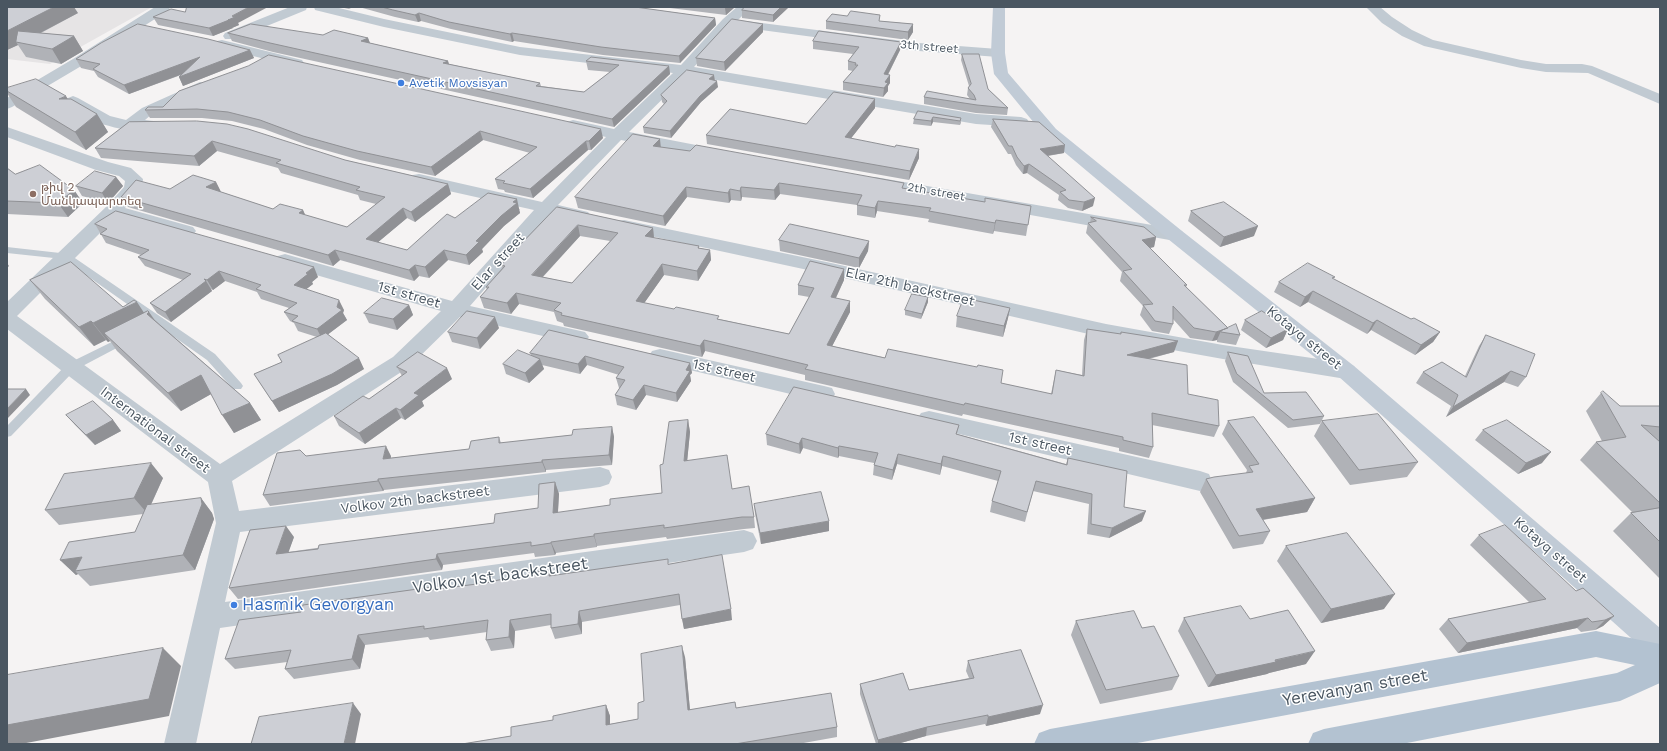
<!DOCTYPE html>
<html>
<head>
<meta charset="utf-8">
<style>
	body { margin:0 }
	#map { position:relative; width:1667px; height:751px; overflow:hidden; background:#f5f3f3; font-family:"Work Sans",sans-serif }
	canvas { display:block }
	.frame { position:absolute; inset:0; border:8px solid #4a5661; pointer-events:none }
</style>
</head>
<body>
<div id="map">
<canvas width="1667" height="751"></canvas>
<div class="frame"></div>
</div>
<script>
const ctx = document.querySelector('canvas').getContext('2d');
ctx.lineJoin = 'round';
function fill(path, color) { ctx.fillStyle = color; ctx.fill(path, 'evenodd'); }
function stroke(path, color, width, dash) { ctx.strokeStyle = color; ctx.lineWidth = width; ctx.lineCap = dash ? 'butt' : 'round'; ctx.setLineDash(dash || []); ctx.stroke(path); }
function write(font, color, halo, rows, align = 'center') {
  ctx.font = font + ' "Work Sans","Noto Sans Armenian",sans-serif'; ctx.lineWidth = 3; ctx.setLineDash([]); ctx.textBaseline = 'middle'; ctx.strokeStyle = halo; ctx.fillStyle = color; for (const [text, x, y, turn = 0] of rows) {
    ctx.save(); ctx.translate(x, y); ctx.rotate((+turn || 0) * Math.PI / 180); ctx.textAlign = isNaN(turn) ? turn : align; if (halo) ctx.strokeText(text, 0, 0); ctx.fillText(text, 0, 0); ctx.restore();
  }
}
fill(new Path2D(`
	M 7,7 L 152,7 L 50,64 L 7,59 Z`), '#e6e4e5');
fill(new Path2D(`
	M 7,247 L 69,254 L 215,354 L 241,383 L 243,386 L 241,389 L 233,389 L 207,360 L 63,259 L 7,253 Z
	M 126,335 L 130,337 L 131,339 L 130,341 L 75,370 L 11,436 L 7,437 L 7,426 L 67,364 Z`), '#c1cad2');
fill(new Path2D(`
	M 155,7 L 170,7 L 169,10 L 83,65 L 12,107 L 7,109 L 7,98 L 73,59 Z
	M 290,7 L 307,7 L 306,10 L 235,39 L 225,39 L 223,36 L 225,33 Z
	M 314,7 L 335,7 L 384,19 L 520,47 L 681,65 L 723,19 L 737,7 L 751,7 L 738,20 L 919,43 L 998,49 L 1003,50 L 1005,53 L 1003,56 L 998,57 L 919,51 L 731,26 L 694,67 L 976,114 L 1021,117 L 1027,119 L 1029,122 L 1027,125 L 1021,127 L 976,124 L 687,75 L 629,132 L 727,151 L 729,154 L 727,157 L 721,159 L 621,140 L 558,205 L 588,212 L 591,216 L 588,220 L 582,221 L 550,214 L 470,306 L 585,332 L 589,337 L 585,342 L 578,344 L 460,317 L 409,367 L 232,481 L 239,511 L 600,467 L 609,470 L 612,477 L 609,484 L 600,487 L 240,532 L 225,602 L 744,530 L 753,533 L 757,541 L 753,549 L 744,552 L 220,628 L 196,744 L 164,744 L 216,523 L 208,482 L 7,329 L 7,302 L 107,206 L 124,187 L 125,181 L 119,176 L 96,170 L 7,137 L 7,127 L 108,162 L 131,168 L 143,179 L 142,188 L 125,208 L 193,227 L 196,231 L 193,235 L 187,237 L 116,217 L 17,316 L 220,464 L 393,357 L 441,311 L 278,264 L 275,260 L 278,256 L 285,254 L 292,256 L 452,301 L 534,210 L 413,183 L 410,179 L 413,175 L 419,174 L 542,202 L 606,137 L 567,128 L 565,125 L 567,122 L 573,120 L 614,129 L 673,73 L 520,55 L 384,27 L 315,10 Z
	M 1366,7 L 1380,7 L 1392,17 L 1412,30 L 1433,40 L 1521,60 L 1546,64 L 1582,64 L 1592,66 L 1660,94 L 1660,104 L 1588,73 L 1546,72 L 1521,68 L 1424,46 L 1402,36 L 1382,23 Z
	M 222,40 L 302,60 L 304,63 L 302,66 L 297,67 L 217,47 L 215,44 L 217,41 Z
	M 200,82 L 205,83 L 207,86 L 205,89 L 152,114 L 145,120 L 162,122 L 164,125 L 162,128 C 143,133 118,130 100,123 C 89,119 78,110 68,104 L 65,101 L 68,98 L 73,96 L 78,98 L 110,116 L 126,120 L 142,108 Z
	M 875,177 L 1175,229 L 1182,231 L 1184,235 L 1182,239 L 1175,241 L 869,186 L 866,182 L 869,178 Z
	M 624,220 L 831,263 L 1106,324 L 1223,345 L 1346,363 L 1354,366 L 1357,371 L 1354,376 L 1346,379 L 1223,359 L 1106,338 L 831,275 L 618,229 L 615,225 L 618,221 Z
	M 660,349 L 824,386 L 832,388 L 835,394 L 832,400 L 824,402 L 652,361 L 649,356 L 652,351 Z
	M 929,411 L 1200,471 L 1209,474 L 1212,481 L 1209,488 L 1200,491 L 921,425 L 917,419 L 921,413 Z`), '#c1cad2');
fill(new Path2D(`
	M 993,7 L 1005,7 L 1005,53 L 1008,73 L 1056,129 L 1182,231 L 1354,366 L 1660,628 L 1660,659 L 1650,655 L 1338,376 L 1168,239 L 1044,135 L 994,74 L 991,53 Z`), '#c1cbd6');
fill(new Path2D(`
	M 1596,631 L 1660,644 L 1660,683 L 1620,701 L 1402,744 L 1308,744 L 1313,733 L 1324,729 L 1617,673 L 1635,665 L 1596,657 L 1132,744 L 1034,744 L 1039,733 L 1050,729 Z`), '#b3c2d1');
fill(new Path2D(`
	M 7,7 L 78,13 L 41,33 L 74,36 L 83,51 L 61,64 L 26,57 L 18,45 L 7,50 Z
	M 340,7 L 353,7 L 349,9 Z
	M 359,7 L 635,7 L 715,18 L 716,25 L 680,63 L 603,55 L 514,41 L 512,42 L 451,29 L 421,21 L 418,22 L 395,17 Z
	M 662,7 L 735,7 L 726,15 Z
	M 745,7 L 789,7 L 773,22 L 742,18 L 742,10 Z
	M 962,7 L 980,7 L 980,8 Z
	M 847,16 L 879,21 L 913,24 L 913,32 L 908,40 L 826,29 L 826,21 Z
	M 153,17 L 238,23 L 239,25 L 232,28 L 233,28 L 213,36 L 158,25 Z
	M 763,24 L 763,32 L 725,71 L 697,66 L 696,58 Z
	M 228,33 L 323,35 L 368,38 L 370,43 L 448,61 L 449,64 L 540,83 L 541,86 L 584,92 L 610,72 L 588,70 L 586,61 L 669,66 L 670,74 L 614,127 L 273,52 L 232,41 Z
	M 813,41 L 901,42 L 900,50 L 888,75 L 890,75 L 890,83 L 888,86 L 888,91 L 883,97 L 843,90 L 843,82 L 853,71 L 848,70 L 848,61 L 853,54 L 813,49 Z
	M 250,50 L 254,58 L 183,86 L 179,77 L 181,75 L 129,94 L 98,77 L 94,71 L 81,68 L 76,59 Z
	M 962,54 L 988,89 L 1008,108 L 1007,115 L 976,113 L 924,104 L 924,97 L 970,99 L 967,95 L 968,88 L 969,86 L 961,60 Z
	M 714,80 L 718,87 L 701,102 L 671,138 L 644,133 L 643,127 L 664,104 L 662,102 L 661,95 Z
	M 7,88 L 68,99 L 97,114 L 108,132 L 86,150 L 16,107 L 7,93 Z
	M 179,91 L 603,138 L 591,150 L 588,150 L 533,198 L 505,192 L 504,190 L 498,189 L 495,179 L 530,153 L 483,140 L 435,176 L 360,160 L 307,145 L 264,129 L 232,121 L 202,118 L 150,118 L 145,110 L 163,107 Z
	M 875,99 L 875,108 L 851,138 L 919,158 L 909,180 L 707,144 L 706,135 L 806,124 Z
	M 918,111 L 961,118 L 961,123 L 960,125 L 933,122 L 931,126 L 913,124 L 914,119 Z
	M 993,119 L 1064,153 L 1048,156 L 1093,206 L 1082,211 L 1068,208 L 1058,200 L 1059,195 L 1027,173 L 1023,174 L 1016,165 L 1011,154 L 1008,154 L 991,127 Z
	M 129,122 L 345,160 L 448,184 L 451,194 L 415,222 L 407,218 L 378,242 L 407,250 L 455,218 L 520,209 L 519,210 L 520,213 L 504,226 L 482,249 L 483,252 L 469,265 L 448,260 L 429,278 L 419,276 L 414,281 L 340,260 L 333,266 L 128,207 L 121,197 L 216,182 L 221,192 L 273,209 L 303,210 L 305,215 L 347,227 L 376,204 L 360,200 L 358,195 L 281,173 L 278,168 L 217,151 L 199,166 L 101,158 L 95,148 Z
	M 661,147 L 985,202 L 1031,206 L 1026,236 L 994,231 L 993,234 L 928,222 L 929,219 L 877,211 L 875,218 L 857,215 L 857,205 L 780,194 L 775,200 L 742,197 L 741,201 L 731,200 L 729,203 L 687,197 L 665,226 L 578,208 L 575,197 Z
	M 7,168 L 15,174 L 74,190 L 83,203 L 68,217 L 7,214 Z
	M 116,177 L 123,186 L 108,203 L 82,196 L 76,186 Z
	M 557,207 L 653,228 L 654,238 L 699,246 L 699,248 L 710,250 L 711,260 L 698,281 L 664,275 L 644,303 L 789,334 L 809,297 L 798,295 L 798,285 L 844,269 L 844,280 L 836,298 L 850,312 L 832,346 L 1051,394 L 1056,370 L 1082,375 L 1084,340 L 1087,329 L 1120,334 L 1121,332 L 1174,352 L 1149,359 L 1188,394 L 1219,426 L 1214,437 L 1152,425 L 1153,447 L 1149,458 L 1119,451 L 1119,448 L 963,414 L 962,416 L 805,380 L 805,375 L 747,361 L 705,351 L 702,357 L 564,326 L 563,323 L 557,321 L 554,312 L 519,304 L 511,314 L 484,308 L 480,297 L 487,290 L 486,287 L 502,268 L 501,265 ZM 580,236 L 610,241 L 572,283 L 543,277 Z
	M 1191,211 L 1254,236 L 1220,247 L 1188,221 Z
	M 1091,217 L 1156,237 L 1154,247 L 1150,248 L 1187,285 L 1186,287 L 1228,328 L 1240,335 L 1236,345 L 1217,342 L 1217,340 L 1212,341 L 1190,338 L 1173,319 L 1173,324 L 1169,334 L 1152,331 L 1140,315 L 1143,306 L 1120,281 L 1122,272 L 1086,233 L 1088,223 L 1090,223 Z
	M 95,224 L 318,277 L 312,282 L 313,284 L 306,289 L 344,310 L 343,313 L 347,320 L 328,334 L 364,369 L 337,385 L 279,412 L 254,374 L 282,362 L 278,355 L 317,337 L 298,331 L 294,323 L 290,321 L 284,312 L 289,308 L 261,299 L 257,292 L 225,281 L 213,290 L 211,289 L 212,291 L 171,322 L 157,313 L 150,303 L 183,280 L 145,266 L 138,257 L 141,255 L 106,243 Z
	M 779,240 L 869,241 L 868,251 L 859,268 L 780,251 Z
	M 1333,279 L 1411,319 L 1440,332 L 1433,342 L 1415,355 L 1371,330 L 1367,334 L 1308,302 L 1300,307 L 1274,292 L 1279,282 Z
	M 30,280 L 144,313 L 149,312 L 155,320 L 250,403 L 261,420 L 234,433 L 211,394 L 181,411 L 117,351 L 110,341 L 108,342 L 106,340 L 94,346 L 45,299 Z
	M 928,297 L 928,302 L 921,319 L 905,315 L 905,310 Z
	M 409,305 L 413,315 L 397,330 L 369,323 L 364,313 Z
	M 1010,308 L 1008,318 L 1003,337 L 956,327 L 957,316 Z
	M 1245,320 L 1288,329 L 1283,340 L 1266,348 L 1241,330 Z
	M 499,328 L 480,349 L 452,342 L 448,332 Z
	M 549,330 L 690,363 L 692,373 L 690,375 L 691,381 L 677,402 L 646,395 L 636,410 L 617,405 L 615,395 L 620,388 L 619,388 L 616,378 L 619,375 L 587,365 L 580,374 L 542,365 L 544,369 L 529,383 L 506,374 L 503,364 L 531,355 L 530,353 Z
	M 1486,335 L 1526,377 L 1518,387 L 1504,382 L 1446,417 L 1451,406 L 1416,383 L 1423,372 L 1465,376 L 1479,346 Z
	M 1228,352 L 1264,393 L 1324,416 L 1320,424 L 1288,428 L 1233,382 L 1225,361 Z
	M 397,367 L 452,379 L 422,401 L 424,406 L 405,420 L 401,418 L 365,444 L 339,426 L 334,416 L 369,399 L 402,376 Z
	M 1601,393 L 1620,406 L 1660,406 L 1660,579 L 1613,531 L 1631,513 L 1633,513 L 1580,460 L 1596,442 L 1602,441 L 1586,411 Z
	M 66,415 L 113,420 L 121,431 L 95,445 L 75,425 Z
	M 688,420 L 690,432 L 687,461 L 732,489 L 754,517 L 755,528 L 744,529 L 667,539 L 666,537 L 597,546 L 597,547 L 556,553 L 555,555 L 535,557 L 534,553 L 443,565 L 442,570 L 238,599 L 229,588 L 294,537 L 288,552 L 494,523 L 538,508 L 555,482 L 559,494 L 558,513 L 610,505 L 662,493 L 663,464 Z
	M 1228,421 L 1315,498 L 1307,512 L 1263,520 L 1270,531 L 1263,544 L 1233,549 L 1200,492 L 1206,479 L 1246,473 L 1247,470 L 1222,434 Z
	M 1322,421 L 1418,462 L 1407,477 L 1350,485 L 1314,436 Z
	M 959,425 L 957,434 L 1066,464 L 1068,458 L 1124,507 L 1142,521 L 1109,538 L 1087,534 L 1089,504 L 1033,491 L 1025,522 L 990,512 L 992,501 L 998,481 L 942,466 L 940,475 L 897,464 L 892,480 L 873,475 L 874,465 L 874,463 L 839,456 L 838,458 L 803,448 L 800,454 L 767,445 L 766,434 Z
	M 612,427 L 614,437 L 612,465 L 546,470 L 546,472 L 384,490 L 383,491 L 270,506 L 263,495 L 306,456 L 391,456 L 391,458 L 469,449 L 499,437 L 501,443 L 572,435 Z
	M 1483,430 L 1542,463 L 1518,474 L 1475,440 Z
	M 163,478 L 151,505 L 201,498 L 212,513 L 214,519 L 195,570 L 90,586 L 78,574 L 76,575 L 60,560 L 135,532 L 143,514 L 59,525 L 45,510 Z
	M 754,504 L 829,531 L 761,544 L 755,514 Z
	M 1479,535 L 1576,591 L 1614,616 L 1603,626 L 1595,630 L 1581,632 L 1577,628 L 1458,653 L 1439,629 L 1448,619 L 1530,603 L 1470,545 Z
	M 1286,546 L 1384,609 L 1321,623 L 1277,561 Z
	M 669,564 L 732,620 L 684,629 L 680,605 L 582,622 L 582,634 L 555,639 L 551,628 L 551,625 L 515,631 L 514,648 L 491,651 L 486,640 L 487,632 L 430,640 L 428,637 L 365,645 L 360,669 L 294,679 L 285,669 L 287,662 L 235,669 L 225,659 L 301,612 L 432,587 L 434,590 L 552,576 Z
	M 1184,618 L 1250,619 L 1306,664 L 1269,673 L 1267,674 L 1208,687 L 1178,631 Z
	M 1076,621 L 1179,676 L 1172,690 L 1100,704 L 1071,635 Z
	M 685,657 L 690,710 L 735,702 L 736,708 L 837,727 L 837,737 L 798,744 L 462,744 L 511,736 L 553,720 L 606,705 L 610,716 L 610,724 L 638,719 L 644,701 Z
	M 968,661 L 1040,714 L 986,726 L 985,724 L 926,736 L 897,744 L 876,744 L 860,694 L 860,684 L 909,690 L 969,678 L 966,671 Z`), '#b0b2b7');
fill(new Path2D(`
	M 54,7 L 74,7 L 78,13 L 21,43 L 16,42 L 18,45 L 7,50 L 7,31 Z
	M 249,7 L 268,7 L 238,23 L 239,25 L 232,28 L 233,28 L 213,36 L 209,28 Z
	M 726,7 L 735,7 L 726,15 L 725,8 Z
	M 781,7 L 789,7 L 773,22 L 773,15 Z
	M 419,13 L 421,21 L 418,22 L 415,15 Z
	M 715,18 L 716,25 L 680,63 L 679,56 Z
	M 763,24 L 763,32 L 725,71 L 724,62 Z
	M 913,24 L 913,32 L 908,40 L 908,32 Z
	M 512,33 L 514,41 L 512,42 L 510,34 Z
	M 74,36 L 83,51 L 61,64 L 52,49 Z
	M 368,38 L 371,46 L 361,41 Z
	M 901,42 L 900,50 L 884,82 L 884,74 Z
	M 250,50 L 254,58 L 183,86 L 179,77 Z
	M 200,57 L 204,66 L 129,94 L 124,85 Z
	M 448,61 L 450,69 L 443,63 Z
	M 669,66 L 670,74 L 614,127 L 612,119 Z
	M 714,75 L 715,81 L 709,79 Z
	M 890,75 L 890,83 L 888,86 L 888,91 L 883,97 L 884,88 L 885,82 Z
	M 717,81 L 718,87 L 701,102 L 671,138 L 670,131 L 700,96 Z
	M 66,96 L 77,114 L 59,99 Z
	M 875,99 L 875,108 L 845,146 L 845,137 Z
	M 97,114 L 108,132 L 86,150 L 75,132 Z
	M 933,117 L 933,122 L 931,126 L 931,121 Z
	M 601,129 L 603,138 L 591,150 L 589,141 Z
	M 480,131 L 483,140 L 435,176 L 431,167 Z
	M 660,139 L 661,149 L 653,146 Z
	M 212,141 L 217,151 L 199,166 L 194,156 Z
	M 586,141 L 588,150 L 533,198 L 530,189 Z
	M 1065,145 L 1064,153 L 1039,157 L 1040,149 Z
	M 919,149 L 919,158 L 909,180 L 910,171 Z
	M 1029,164 L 1027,173 L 1023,174 L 1024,166 Z
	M 116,177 L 123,186 L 108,203 L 102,193 Z
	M 216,182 L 221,192 L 212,198 L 206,187 Z
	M 779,183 L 780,194 L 775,200 L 774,190 Z
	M 448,184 L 451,194 L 415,222 L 411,212 Z
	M 686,187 L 687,197 L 665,226 L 663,216 Z
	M 741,187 L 742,197 L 741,201 L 740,191 Z
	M 730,189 L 731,200 L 729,203 L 728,193 Z
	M 74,190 L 83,203 L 68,217 L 58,203 Z
	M 1095,198 L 1093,206 L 1082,211 L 1084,202 Z
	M 517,199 L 520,213 L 504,226 L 482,249 L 483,252 L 469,265 L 466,255 L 476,241 L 513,202 Z
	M 878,201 L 877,211 L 875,218 L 875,208 Z
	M 403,208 L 407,218 L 370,249 L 366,239 Z
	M 303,210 L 308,221 L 299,213 Z
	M 996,220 L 994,231 L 993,234 L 995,223 Z
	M 578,225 L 580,236 L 535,285 L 532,275 Z
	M 1258,226 L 1254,236 L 1220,247 L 1224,237 Z
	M 653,228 L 654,238 L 645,236 Z
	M 1156,237 L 1154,247 L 1139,250 L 1142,240 Z
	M 869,241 L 868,251 L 859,268 L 859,258 Z
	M 335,250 L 340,260 L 333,266 L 328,255 Z
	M 444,250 L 448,260 L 429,278 L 425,267 Z
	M 710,250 L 711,260 L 698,281 L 697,271 Z
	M 7,263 L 9,266 L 7,268 Z
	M 662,264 L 664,275 L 638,312 L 636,301 Z
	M 415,265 L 419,276 L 414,281 L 409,270 Z
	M 314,267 L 318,277 L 312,282 L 313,284 L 299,295 L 294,285 L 306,273 Z
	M 844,269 L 844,280 L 831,308 L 831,297 Z
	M 219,271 L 225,281 L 213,290 L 207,280 Z
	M 206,281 L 212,291 L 171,322 L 165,312 Z
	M 1313,291 L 1308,302 L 1300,307 L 1305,297 Z
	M 516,293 L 519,304 L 511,314 L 507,303 Z
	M 928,297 L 928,302 L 921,319 L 922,314 Z
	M 339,300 L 344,310 L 343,313 L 347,320 L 322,339 L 317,329 L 337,307 Z
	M 850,301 L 850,312 L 827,356 L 827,345 Z
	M 137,302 L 150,322 L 104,333 L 110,341 L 108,342 L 93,323 Z
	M 409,305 L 413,315 L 397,330 L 393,319 Z
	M 1010,308 L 1008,318 L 1003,337 L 1004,326 Z
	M 149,312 L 161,330 L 147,314 Z
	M 495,317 L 499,328 L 480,349 L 477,338 Z
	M 1377,320 L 1371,330 L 1367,334 L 1373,323 Z
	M 91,321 L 106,340 L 94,346 L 79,327 Z
	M 1228,328 L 1221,331 L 1217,340 L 1212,341 L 1216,332 Z
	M 1288,329 L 1283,340 L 1266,348 L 1271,338 Z
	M 1440,332 L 1433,342 L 1415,355 L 1421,345 Z
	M 704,340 L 705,351 L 702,357 L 700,346 Z
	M 1178,341 L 1174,352 L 1123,365 L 1127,355 Z
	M 585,356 L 587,365 L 580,374 L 578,364 Z
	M 359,358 L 364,369 L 337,385 L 279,412 L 272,401 Z
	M 540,359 L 544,369 L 529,383 L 525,373 Z
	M 690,363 L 692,373 L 690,375 L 691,381 L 677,402 L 676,393 L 686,370 Z
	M 447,368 L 452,379 L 422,401 L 424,406 L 405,420 L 400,410 L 414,393 Z
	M 1511,371 L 1504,382 L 1446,417 L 1453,407 Z
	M 201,375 L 213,393 L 181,411 L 168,393 Z
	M 644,385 L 646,395 L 636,410 L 633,400 Z
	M 26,389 L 30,395 L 7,419 L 7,409 Z
	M 250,403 L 261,420 L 234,433 L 222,415 Z
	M 396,408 L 401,418 L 365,444 L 359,433 Z
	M 113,420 L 121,431 L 95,445 L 86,435 Z
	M 688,420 L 690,432 L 686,473 L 684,461 Z
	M 612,427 L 614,437 L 612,465 L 609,455 Z
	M 802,438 L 803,448 L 800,454 L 799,444 Z
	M 386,446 L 391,456 L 388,469 L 383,459 Z
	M 839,446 L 839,456 L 838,458 L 838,448 Z
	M 1551,452 L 1542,463 L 1518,474 L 1526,463 Z
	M 898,454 L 897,464 L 892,480 L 893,470 Z
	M 943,456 L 942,466 L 940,475 L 941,464 Z
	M 542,460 L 546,470 L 546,472 L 542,462 Z
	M 151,463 L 163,478 L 147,513 L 134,498 Z
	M 378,479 L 384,490 L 383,491 L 378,481 Z
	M 555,482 L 559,494 L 557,525 L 553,513 Z
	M 201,498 L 212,513 L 214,519 L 195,570 L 183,555 Z
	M 1315,498 L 1307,512 L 1249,522 L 1256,509 Z
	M 1146,511 L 1142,521 L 1109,538 L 1112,528 Z
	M 829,521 L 829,531 L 761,544 L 760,533 Z
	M 286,526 L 294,537 L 284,565 L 276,554 Z
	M 594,534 L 597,546 L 597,547 L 594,536 Z
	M 551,542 L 556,553 L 555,555 L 551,543 Z
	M 437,554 L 443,565 L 442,570 L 436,559 Z
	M 82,557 L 75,571 L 78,574 L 76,575 L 60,560 Z
	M 550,570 L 554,581 L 549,576 Z
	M 1395,594 L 1384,609 L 1321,623 L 1331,609 Z
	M 731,609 L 732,620 L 684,629 L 682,619 Z
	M 579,611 L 582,622 L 582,634 L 578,624 Z
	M 1614,616 L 1603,626 L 1595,630 L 1605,620 Z
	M 1588,618 L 1577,628 L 1458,653 L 1467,643 Z
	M 510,620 L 515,631 L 514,648 L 509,637 Z
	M 358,635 L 365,645 L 360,669 L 352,659 Z
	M 682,646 L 685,657 L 691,721 L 688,710 Z
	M 163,648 L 181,666 L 169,716 L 21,744 L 7,744 L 7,725 Z
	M 1315,651 L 1306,664 L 1269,673 L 1267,674 L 1208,687 L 1216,675 Z
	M 353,703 L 361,714 L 355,744 L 344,744 Z
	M 606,705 L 610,716 L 610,735 L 606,725 Z
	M 1043,705 L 1040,714 L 986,726 L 988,717 Z
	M 927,727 L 926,736 L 897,744 L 878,744 L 878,740 Z`), '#909195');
const building = new Path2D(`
	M 7,7 L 54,7 L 7,31 Z
	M 187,7 L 249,7 L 232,16 L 235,17 L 228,20 L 229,20 L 209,28 L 153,17 L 171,9 L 185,12 Z
	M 382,7 L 635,7 L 715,18 L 679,56 L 601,47 L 512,33 L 510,34 L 449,22 L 419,13 L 415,15 L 393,10 Z
	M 745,7 L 781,7 L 773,15 L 742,10 Z
	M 851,11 L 880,15 L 879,21 L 913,24 L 908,32 L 826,21 L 832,14 L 847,16 Z
	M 732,19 L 763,24 L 724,62 L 696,58 Z
	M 138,24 L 208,39 L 250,50 L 179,77 L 200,57 L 124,85 L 93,69 L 100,64 L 76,59 L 101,43 Z
	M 251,24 L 323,35 L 334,30 L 368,38 L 361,41 L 448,61 L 443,63 L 540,83 L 536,86 L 584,92 L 619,65 L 586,61 L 591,57 L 669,66 L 612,119 L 270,43 L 228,33 Z
	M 18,31 L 74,36 L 52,49 L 16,42 Z
	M 819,31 L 901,42 L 884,74 L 890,75 L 885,82 L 888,83 L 884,88 L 843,82 L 858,65 L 855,65 L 856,63 L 848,61 L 859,47 L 813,41 Z
	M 962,54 L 979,54 L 988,89 L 1008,108 L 977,105 L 924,97 L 927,91 L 976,100 L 974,95 L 968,88 L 971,84 Z
	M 269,55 L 601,129 L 589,141 L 586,141 L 530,189 L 503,183 L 505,181 L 495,179 L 537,147 L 480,131 L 431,167 L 357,151 L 303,136 L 260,120 L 228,112 L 197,109 L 145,110 L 148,107 L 163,107 L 179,91 L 248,66 Z
	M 687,70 L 714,75 L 709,79 L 717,81 L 700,96 L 670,131 L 643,127 L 667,101 L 661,95 Z
	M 36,79 L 66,96 L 59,99 L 71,99 L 97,114 L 75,132 L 7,91 L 7,88 Z
	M 834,92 L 875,99 L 845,137 L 895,147 L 896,145 L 919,149 L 910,171 L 706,135 L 730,109 L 806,124 Z
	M 918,111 L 961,118 L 960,121 L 933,117 L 931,121 L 914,119 Z
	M 993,119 L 1039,122 L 1065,145 L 1040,149 L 1095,198 L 1084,202 L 1069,200 L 1060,192 L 1066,190 L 1029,164 L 1024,166 L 1017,157 L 1012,146 L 1009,146 Z
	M 197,121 L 227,124 L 248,129 L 345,160 L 448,184 L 411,212 L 403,208 L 366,239 L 407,250 L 447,214 L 455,218 L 488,193 L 517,199 L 513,202 L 517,203 L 501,216 L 476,241 L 479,242 L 466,255 L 444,250 L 425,267 L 415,265 L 409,270 L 335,250 L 328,255 L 121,197 L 136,180 L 170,189 L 193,175 L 216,182 L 206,187 L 273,209 L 280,204 L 303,210 L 299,213 L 347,227 L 385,197 L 356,190 L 360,187 L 276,163 L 281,160 L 212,141 L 194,156 L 95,148 L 129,122 Z
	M 633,134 L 660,139 L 653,146 L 690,151 L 696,145 L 904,183 L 902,188 L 985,202 L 985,198 L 1031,206 L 1028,225 L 996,220 L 995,223 L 929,211 L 931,208 L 878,201 L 875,208 L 857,205 L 862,195 L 779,183 L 774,190 L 741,187 L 740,191 L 730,189 L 728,193 L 686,187 L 663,216 L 575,197 Z
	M 40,165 L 74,190 L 58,203 L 7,201 L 7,168 L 15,174 Z
	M 95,171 L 116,177 L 102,193 L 76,186 Z
	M 1224,202 L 1258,226 L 1224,237 L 1191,211 Z
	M 557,207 L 653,228 L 645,236 L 699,246 L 698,248 L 710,250 L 697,271 L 662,264 L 636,301 L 674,309 L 676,307 L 719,316 L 717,319 L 789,334 L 814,288 L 798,285 L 810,261 L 831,266 L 844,269 L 831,297 L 850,301 L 827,345 L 885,358 L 888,349 L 977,367 L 978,365 L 1003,370 L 1001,383 L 1052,394 L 1056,370 L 1084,376 L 1087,329 L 1121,334 L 1121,332 L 1178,341 L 1127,355 L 1187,365 L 1188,394 L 1218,400 L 1219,426 L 1152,413 L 1153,447 L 1123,440 L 1123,437 L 965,403 L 964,405 L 805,369 L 808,365 L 746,350 L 704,340 L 700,346 L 561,315 L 562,313 L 554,310 L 561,303 L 516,293 L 507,303 L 480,297 L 489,287 L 486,287 L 505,266 L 501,265 ZM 578,225 L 618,233 L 572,283 L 532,275 Z
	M 116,211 L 314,267 L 306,273 L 308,274 L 294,285 L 339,300 L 337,307 L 342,310 L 317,329 L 292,321 L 298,316 L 284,312 L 297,303 L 256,289 L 261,285 L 219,271 L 207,280 L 204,279 L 206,281 L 165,312 L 150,303 L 191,274 L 138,257 L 149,250 L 100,234 L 107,229 L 95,224 Z
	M 1091,217 L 1144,227 L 1156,237 L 1142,240 L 1187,285 L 1184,285 L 1228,328 L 1216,332 L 1194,328 L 1173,306 L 1173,324 L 1155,321 L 1143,305 L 1153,304 L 1123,271 L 1132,269 L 1088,223 L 1096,221 Z
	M 790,224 L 869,241 L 859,258 L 779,240 Z
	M 71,262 L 123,307 L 134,300 L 137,302 L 93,323 L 91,321 L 79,327 L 30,280 Z
	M 1308,263 L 1335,277 L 1332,278 L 1411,319 L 1414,318 L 1440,332 L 1421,345 L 1377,320 L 1373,323 L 1313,291 L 1305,297 L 1279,282 Z
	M 912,294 L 928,297 L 922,314 L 905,310 Z
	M 382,298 L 409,305 L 393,319 L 364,313 Z
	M 964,298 L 1010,308 L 1004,326 L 957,316 Z
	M 148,311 L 149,312 L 147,314 L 250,403 L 222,415 L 201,375 L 168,393 L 104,333 Z
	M 467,311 L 495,317 L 477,338 L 448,332 Z
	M 1262,311 L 1288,329 L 1271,338 L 1245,320 Z
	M 1236,324 L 1240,335 L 1221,332 L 1221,331 Z
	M 549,330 L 690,363 L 686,370 L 690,371 L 676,393 L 644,385 L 633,400 L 615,395 L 625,380 L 616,378 L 624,367 L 585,356 L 578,364 L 530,353 Z
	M 326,333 L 359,358 L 332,374 L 272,401 L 254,374 L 282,362 L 278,355 Z
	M 1486,335 L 1535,354 L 1526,377 L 1511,371 L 1453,407 L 1458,395 L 1423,372 L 1442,362 L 1466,377 Z
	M 518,350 L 540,359 L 525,373 L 503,364 Z
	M 418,352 L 447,368 L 414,393 L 419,395 L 400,410 L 396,408 L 359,433 L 334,416 L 363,396 L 369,399 L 407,372 L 397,367 Z
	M 1228,352 L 1248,356 L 1264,393 L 1306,392 L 1324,416 L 1293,420 L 1237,374 Z
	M 794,387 L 959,425 L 956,434 L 1067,465 L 1068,458 L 1127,471 L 1124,507 L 1146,511 L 1112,528 L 1091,524 L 1092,494 L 1036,481 L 1027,512 L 992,501 L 1001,471 L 943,456 L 941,464 L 898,454 L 893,470 L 874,465 L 878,453 L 839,446 L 838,448 L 802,438 L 799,444 L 766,434 Z
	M 7,389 L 26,389 L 7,409 Z
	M 1603,391 L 1620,406 L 1660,406 L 1660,427 L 1641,425 L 1660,442 L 1660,503 L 1596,442 L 1626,437 L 1601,393 Z
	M 93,401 L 113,420 L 86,435 L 66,415 Z
	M 1378,414 L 1418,462 L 1359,470 L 1322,421 Z
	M 1254,417 L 1315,498 L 1256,509 L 1270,531 L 1239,536 L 1206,479 L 1214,477 L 1253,472 L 1249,466 L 1259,464 L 1228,421 Z
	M 688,420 L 684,461 L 727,455 L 732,489 L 749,486 L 754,517 L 742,517 L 664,528 L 664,525 L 594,534 L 594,536 L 551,542 L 551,543 L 531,546 L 531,542 L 437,554 L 436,559 L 229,588 L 250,530 L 286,526 L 276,554 L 318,549 L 319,545 L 494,523 L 495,514 L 538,508 L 539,484 L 555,482 L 553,513 L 610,505 L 610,499 L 662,493 L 660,465 L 663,464 L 669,422 Z
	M 1507,420 L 1551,452 L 1526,463 L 1483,430 Z
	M 612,427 L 609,455 L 542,460 L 542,462 L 378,479 L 378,481 L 263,495 L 277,453 L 300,450 L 306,456 L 386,446 L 383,459 L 469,449 L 471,441 L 499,437 L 499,443 L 572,435 L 573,430 Z
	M 151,463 L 134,498 L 45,510 L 64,474 Z
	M 821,492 L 829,521 L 760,533 L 754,504 Z
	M 201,498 L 202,504 L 183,555 L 75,571 L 82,557 L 60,560 L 69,542 L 135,532 L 147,505 Z
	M 1660,508 L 1660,542 L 1631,513 Z
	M 1505,525 L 1576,591 L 1583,588 L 1614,616 L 1605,620 L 1592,622 L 1588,618 L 1467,643 L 1448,619 L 1546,599 L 1479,535 Z
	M 1347,533 L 1395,594 L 1331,609 L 1286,546 Z
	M 722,555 L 731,609 L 682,619 L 679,594 L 579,611 L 578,624 L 551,628 L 551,614 L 510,620 L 509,637 L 486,640 L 488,620 L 424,629 L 424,626 L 358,635 L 352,659 L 285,669 L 291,650 L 225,659 L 239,620 L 301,612 L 303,605 L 432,587 L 431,590 L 492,582 L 493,581 L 528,575 L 529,573 L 550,570 L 549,576 L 668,559 L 668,564 Z
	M 1241,606 L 1250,619 L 1288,610 L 1315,651 L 1275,660 L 1276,662 L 1216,675 L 1184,618 Z
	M 1134,611 L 1142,628 L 1154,626 L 1179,676 L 1106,690 L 1076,621 Z
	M 682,646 L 688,710 L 735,702 L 736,708 L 831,693 L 837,727 L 735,744 L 462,744 L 511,736 L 511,727 L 553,720 L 553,716 L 606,705 L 606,725 L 638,719 L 638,703 L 644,701 L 641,654 Z
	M 163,648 L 149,699 L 7,725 L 7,675 Z
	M 1021,650 L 1043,705 L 988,717 L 988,715 L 927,727 L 878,740 L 860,684 L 903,673 L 909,690 L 974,678 L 968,661 Z
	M 353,703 L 344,744 L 251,744 L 259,717 Z`);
fill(building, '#cdcfd5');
stroke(building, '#909195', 1);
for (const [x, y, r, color] of [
	[401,83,4,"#3f7fe0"],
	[33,194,4,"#8d6e63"],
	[234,605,4,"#3f7fe0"]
]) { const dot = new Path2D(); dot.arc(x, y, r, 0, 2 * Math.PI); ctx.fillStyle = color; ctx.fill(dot); stroke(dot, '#fff', 1.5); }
write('12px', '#4a5661', '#fff', [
	["3th street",929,47,5],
	["2th street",936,192,10]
]);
write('12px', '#366cbe', '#fff', [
	["Avetik Movsisyan",409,83]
], 'left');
write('12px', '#785e54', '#fff', [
	["թիվ 2",41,187],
	["Մանկապարտեզ",41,201]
], 'left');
write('14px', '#4a5661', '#fff', [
	["Elar street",498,262,-48],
	["Elar 2th backstreet",910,287,13],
	["1st street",409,295,16],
	["Kotayq street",1304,338,39],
	["1st street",724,371,13],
	["International street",155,430,37],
	["1st street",1040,444,13],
	["Volkov 2th backstreet",415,500,-7],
	["Kotayq street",1550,550,41]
]);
write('17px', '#4a5661', '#fff', [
	["Volkov 1st backstreet",500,576,-8],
	["Yerevanyan street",1355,688,-10]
]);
write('17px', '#366cbe', '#fff', [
	["Hasmik Gevorgyan",242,605]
], 'left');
</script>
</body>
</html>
